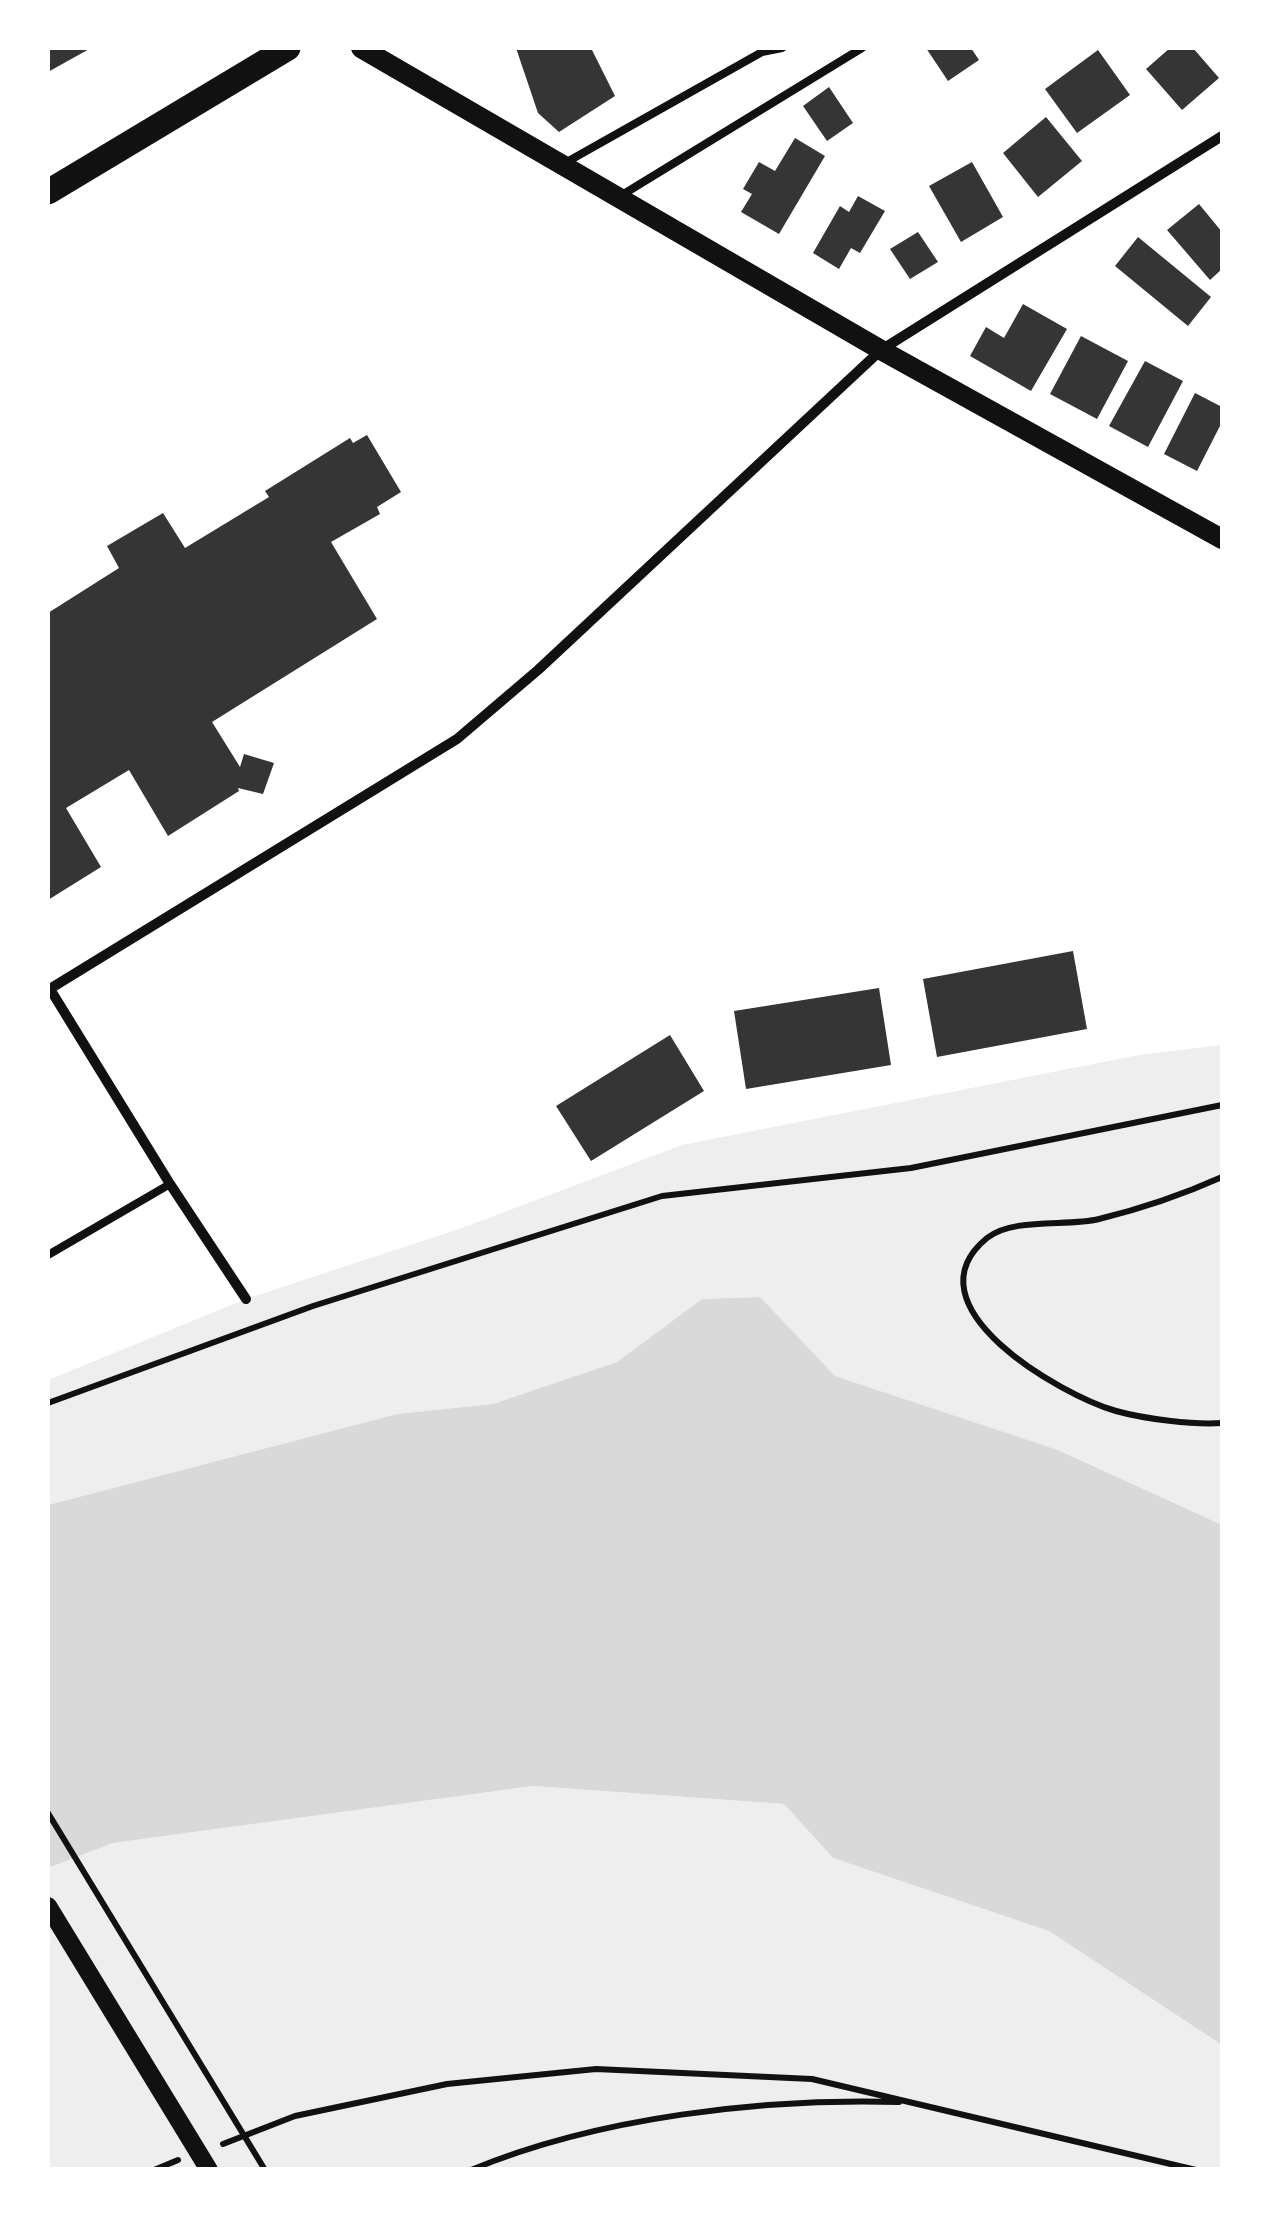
<!DOCTYPE html>
<html>
<head>
<meta charset="utf-8">
<style>
	body { margin:0 }
	#map { position:relative; width:1270px; height:2217px; overflow:hidden; background:#fff; font-family:"DM Sans",sans-serif }
	canvas { display:block }
	.frame { position:absolute; inset:0; border:50px solid #fff; pointer-events:none }
</style>
</head>
<body>
<div id="map">
<canvas width="1270" height="2217"></canvas>
<div class="frame"></div>
</div>
<script>
const ctx = document.querySelector('canvas').getContext('2d');
ctx.lineJoin = 'round';
function fill(path, color) { ctx.fillStyle = color; ctx.fill(path, 'evenodd'); }
function stroke(path, color, width, dash) { ctx.strokeStyle = color; ctx.lineWidth = width; ctx.lineCap = dash ? 'butt' : 'round'; ctx.setLineDash(dash || []); ctx.stroke(path); }
fill(new Path2D(`
	M 1222,1045 L 1222,1525 L 1058,1450 L 835,1376 L 759,1297 L 702,1299 L 617,1362 L 493,1404 L 397,1414 L 48,1505 L 48,1380 L 246,1299 L 462,1228 L 682,1145 L 1139,1055 Z
	M 533,1786 L 784,1804 L 833,1858 L 1049,1931 L 1222,2045 L 1222,2169 L 48,2170 L 48,1868 L 113,1843 Z`), '#eee');
fill(new Path2D(`
	M 760,1297 L 835,1376 L 1058,1450 L 1222,1525 L 1222,2045 L 1049,1931 L 833,1858 L 784,1804 L 533,1786 L 113,1843 L 48,1868 L 48,1505 L 397,1414 L 493,1404 L 617,1362 L 702,1299 Z`), '#d9d9d9');
fill(new Path2D(`
	M 48,48 L 91,48 L 48,72 Z
	M 516,48 L 591,48 L 615,96 L 559,132 L 538,113 Z
	M 926,48 L 971,48 L 979,60 L 948,81 Z
	M 1170,48 L 1193,48 L 1219,78 L 1182,110 L 1146,69 Z
	M 1098,50 L 1130,95 L 1077,133 L 1045,89 Z
	M 829,87 L 853,123 L 827,141 L 803,106 Z
	M 1046,117 L 1082,161 L 1038,197 L 1003,153 Z
	M 795,138 L 825,156 L 779,234 L 741,212 L 752,194 L 743,189 L 759,162 L 775,171 Z
	M 972,162 L 1003,217 L 961,242 L 929,186 Z
	M 858,196 L 885,211 L 860,253 L 851,248 L 839,269 L 813,253 L 840,206 L 849,212 Z
	M 1199,204 L 1222,232 L 1222,269 L 1210,280 L 1167,230 Z
	M 918,232 L 938,262 L 910,279 L 890,249 Z
	M 1138,237 L 1211,297 L 1188,326 L 1115,266 Z
	M 1023,304 L 1067,329 L 1031,391 L 970,356 L 986,327 L 1004,338 Z
	M 1081,336 L 1128,361 L 1097,419 L 1050,394 Z
	M 1145,361 L 1183,381 L 1148,447 L 1109,426 Z
	M 1195,393 L 1222,407 L 1222,422 L 1197,471 L 1164,454 Z
	M 367,435 L 401,492 L 377,507 L 380,514 L 331,542 L 377,619 L 212,722 L 240,767 L 244,754 L 274,763 L 263,794 L 238,788 L 239,791 L 168,836 L 129,770 L 66,808 L 101,867 L 48,900 L 48,613 L 119,568 L 107,546 L 163,513 L 185,548 L 269,497 L 265,491 L 350,438 L 353,443 Z
	M 1073,951 L 1087,1029 L 937,1057 L 923,979 Z
	M 879,988 L 891,1065 L 746,1089 L 734,1011 Z
	M 670,1035 L 704,1091 L 591,1161 L 556,1106 Z`), '#353535');
stroke(new Path2D(`
	M 1222,1177 C 1184,1194 1140,1209 1099,1219 C 1068,1227 1013,1217 987,1238 C 904,1306 1061,1395 1116,1411 C 1145,1419 1193,1425 1222,1423
	M 48,1403 L 313,1306 L 662,1196 L 911,1168 L 1222,1105
	M 48,1813 L 265,2170
	M 223,2144 L 295,2116 L 447,2084 L 596,2069 L 812,2079 L 1196,2170
	M 154,2170 L 178,2160
	M 471,2170 C 598,2117 763,2098 899,2102`), '#111', 6);
stroke(new Path2D(`
	M 762,52 L 782,48
	M 565,163 L 762,52
	M 622,195 L 862,48
	M 48,1255 L 170,1184`), '#111', 8);
stroke(new Path2D(`
	M 50,989 L 170,1184 L 246,1299
	M 48,990 L 457,739 L 538,670 L 881,350 L 1222,136`), '#111', 10);
stroke(new Path2D(`
	M 48,1906 L 209,2170`), '#111', 18);
stroke(new Path2D(`
	M 361,48 L 881,350 L 1222,539`), '#111', 20);
stroke(new Path2D(`
	M 48,192 L 288,48`), '#111', 25);
</script>
</body>
</html>
